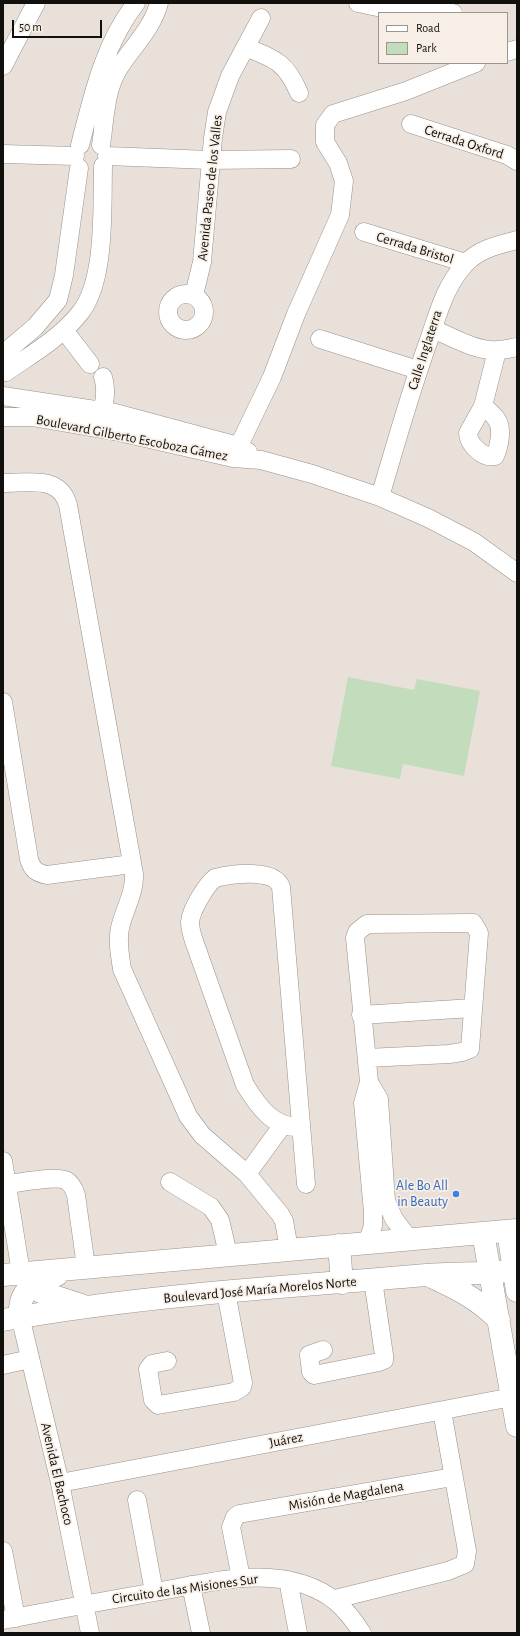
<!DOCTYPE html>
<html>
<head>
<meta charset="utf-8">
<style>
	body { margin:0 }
	#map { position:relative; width:520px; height:1636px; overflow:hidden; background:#e9e1d9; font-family:"Alegreya Sans",sans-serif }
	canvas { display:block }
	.frame { position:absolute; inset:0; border:4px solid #12100d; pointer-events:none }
	.legend { position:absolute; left:378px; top:12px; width:130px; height:52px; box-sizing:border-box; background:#f7efe6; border:1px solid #9b968f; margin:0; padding:5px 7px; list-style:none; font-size:12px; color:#12100d }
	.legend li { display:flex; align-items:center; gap:8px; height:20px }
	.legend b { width:20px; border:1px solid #9b968f }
	.scale { position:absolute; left:12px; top:20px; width:90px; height:18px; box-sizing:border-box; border:2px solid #12100d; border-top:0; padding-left:5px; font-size:12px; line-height:14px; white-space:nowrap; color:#12100d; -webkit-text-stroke:3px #f7efe6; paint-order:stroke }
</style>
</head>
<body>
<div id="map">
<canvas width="520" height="1636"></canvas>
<div class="frame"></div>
<ul class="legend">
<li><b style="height:5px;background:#fff"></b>Road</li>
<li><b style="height:11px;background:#c3dcbc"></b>Park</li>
</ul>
<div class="scale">50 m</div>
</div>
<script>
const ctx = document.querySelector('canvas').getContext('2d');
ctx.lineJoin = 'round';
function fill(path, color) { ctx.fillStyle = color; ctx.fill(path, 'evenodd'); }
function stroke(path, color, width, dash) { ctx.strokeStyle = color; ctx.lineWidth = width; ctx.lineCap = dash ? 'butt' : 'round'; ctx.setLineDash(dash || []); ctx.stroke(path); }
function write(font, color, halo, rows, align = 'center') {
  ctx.font = font + ' "Alegreya Sans",sans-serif'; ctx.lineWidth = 3.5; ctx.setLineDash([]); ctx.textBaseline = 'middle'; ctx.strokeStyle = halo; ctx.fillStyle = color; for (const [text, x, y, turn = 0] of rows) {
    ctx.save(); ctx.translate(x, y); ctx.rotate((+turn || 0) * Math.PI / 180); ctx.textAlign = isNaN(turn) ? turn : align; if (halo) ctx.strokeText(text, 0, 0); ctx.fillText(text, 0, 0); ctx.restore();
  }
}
fill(new Path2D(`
	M 348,677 L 414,690 L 417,679 L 480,691 L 464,776 L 403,764 L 400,779 L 331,766 Z`), '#c3dcbc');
const minor = new Path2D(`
	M 358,3 L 396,11 L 453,13
	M 245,47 C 275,59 286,62 299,93
	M 507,52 L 517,49
	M 3,66 L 36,3
	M 411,124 L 507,155 L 517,161
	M 80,145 C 93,95 104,44 136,3
	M 101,145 C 105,119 105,90 119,68 C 133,46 152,29 159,3
	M 3,154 L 75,156
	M 107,156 L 210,160 L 291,159
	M 364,232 L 466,263
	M168 312a18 18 0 1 1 36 0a18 18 0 1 1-36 0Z
	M 194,295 L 202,262 L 213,138 L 217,112 L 230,76 L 261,18
	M 433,329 C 452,337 477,352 498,350 C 505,350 511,348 517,347
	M 64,330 L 90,364
	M 320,339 L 418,370
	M 3,354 L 35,327 L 58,300 L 64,275 L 79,168
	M 6,372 C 32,354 60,338 80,313 C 106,281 102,207 103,166
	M 3,396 L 115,413 L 238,446 L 248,452
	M 483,406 C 488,410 494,415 497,420 C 503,429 499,447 495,456 C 483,459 468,444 468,433 L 483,406 L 497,351
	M 3,417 L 32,417 L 119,432 L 233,458 L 261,460 L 312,474 L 380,497 L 428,518 L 474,542 L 517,573
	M 100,422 C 103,408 108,392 103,377
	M 233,458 L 272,377 L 296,314 L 340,215 L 344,181 L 338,163 L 325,142 L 325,125 L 333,114 L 406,91 L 476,63
	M 3,483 C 29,483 60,475 68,505 L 134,874 C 135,893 124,910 120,928 C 117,942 120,955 122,969 L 188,1116 L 202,1135 L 247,1174 L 280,1214 L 284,1221 L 289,1249
	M 380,497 C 396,443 411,389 430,337 C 439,310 446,285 465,264 C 479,249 498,245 517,240
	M 3,702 L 29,859 C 32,870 37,873 47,875 L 132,864
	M 361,1015 L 473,1008
	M 367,1058 L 449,1054 L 462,1052 L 470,1049 L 479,933 L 473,923 L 367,924 L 357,932 L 355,938 L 369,1082 L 363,1103 L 373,1212 L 373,1226 L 367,1243
	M 369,1082 L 379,1099 L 386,1201 L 394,1219 L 409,1239
	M 300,1127 C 273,1128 258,1106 245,1085 L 194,941 C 192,935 190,928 190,922 C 191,910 206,885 215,878 C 232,874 274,868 281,887 L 306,1184
	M 3,1161 L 21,1273
	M 247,1174 L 282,1126
	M 170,1182 L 211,1207 L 220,1220 L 228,1254
	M 7,1184 C 19,1183 58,1175 67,1181 C 72,1184 74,1189 76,1195 L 86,1267
	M 20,1316 L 60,1483 L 90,1633
	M 323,1350 L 309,1355 L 311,1372 L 314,1375 L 379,1362 L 384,1360 L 384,1355 L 373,1280
	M 167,1361 L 152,1364 L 148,1369 L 153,1400 L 158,1405 L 234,1392 L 242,1387 L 243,1383 L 226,1292
	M 3,1365 L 30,1359
	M 60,1483 L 512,1397
	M 137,1500 L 154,1592
	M 3,1551 L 16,1618
	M 241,1578 L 231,1527 L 235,1517 L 239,1514 L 453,1477
	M 288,1580 L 298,1633
	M 191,1585 L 201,1633
	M 335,1599 L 448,1571 L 465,1564 L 467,1551 L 442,1411
	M 3,1620 C 56,1610 108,1600 161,1591 C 206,1583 258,1569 303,1584 C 331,1593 346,1608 362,1633`);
const major = new Path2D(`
	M 508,1231 L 517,1291
	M 483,1233 L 517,1426
	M 339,1245 L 342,1283
	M 3,1275 L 517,1230
	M 430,1276 C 459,1290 475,1297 499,1320
	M 24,1277 L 41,1292 L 81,1305
	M 20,1316 C 18,1289 35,1283 57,1275
	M 3,1320 C 143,1295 286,1287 427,1275 C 457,1273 487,1274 517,1270`);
stroke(minor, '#989189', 19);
stroke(major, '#989189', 23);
stroke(minor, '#fff', 18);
stroke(major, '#fff', 22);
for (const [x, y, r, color] of [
	[456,1194,4,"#3f7fe0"]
]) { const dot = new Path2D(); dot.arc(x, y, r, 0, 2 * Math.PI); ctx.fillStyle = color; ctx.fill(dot); stroke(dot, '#f7efe6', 1.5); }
write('14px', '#12100d', '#f7efe6', [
	["Cerrada Oxford",464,142,18],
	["Avenida Paseo de los Valles",210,188,-84],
	["Cerrada Bristol",415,248,17],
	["Calle Inglaterra",425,350,-72],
	["Boulevard Gilberto Escoboza Gámez",132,438,11],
	["Boulevard José María Morelos Norte",260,1290,-5],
	["Juárez",286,1440,-11],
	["Avenida El Bachoco",57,1474,77],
	["Misión de Magdalena",346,1496,-10],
	["Circuito de las Misiones Sur",185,1589,-8]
]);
write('14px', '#366cbe', '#f7efe6', [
	["Ale Bo All",448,1186],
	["in Beauty",448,1202]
], 'right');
</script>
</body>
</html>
